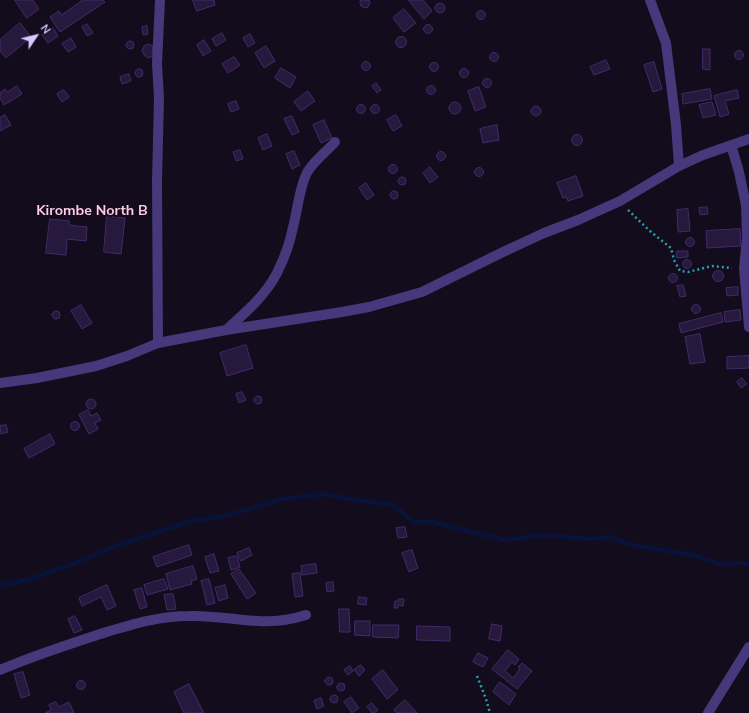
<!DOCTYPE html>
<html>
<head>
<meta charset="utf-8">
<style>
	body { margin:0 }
	#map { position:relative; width:749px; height:713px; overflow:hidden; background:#120c1d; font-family:Mulish,sans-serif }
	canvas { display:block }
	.north { position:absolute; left:16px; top:16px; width:40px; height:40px; -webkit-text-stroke:3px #120c1d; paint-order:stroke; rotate:55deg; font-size:11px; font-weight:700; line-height:16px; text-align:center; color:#d9c9fe }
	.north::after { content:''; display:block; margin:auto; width:14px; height:18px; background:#d9c9fe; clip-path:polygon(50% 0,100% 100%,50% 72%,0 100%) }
</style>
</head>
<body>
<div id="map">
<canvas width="749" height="713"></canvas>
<div class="north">N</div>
</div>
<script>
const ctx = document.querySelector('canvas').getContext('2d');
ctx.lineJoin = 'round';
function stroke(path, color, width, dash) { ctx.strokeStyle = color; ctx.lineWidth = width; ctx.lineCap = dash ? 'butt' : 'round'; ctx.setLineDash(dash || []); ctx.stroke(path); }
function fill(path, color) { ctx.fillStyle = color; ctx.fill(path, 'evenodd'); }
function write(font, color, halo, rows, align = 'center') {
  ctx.font = font + ' Mulish,sans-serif'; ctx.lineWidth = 4; ctx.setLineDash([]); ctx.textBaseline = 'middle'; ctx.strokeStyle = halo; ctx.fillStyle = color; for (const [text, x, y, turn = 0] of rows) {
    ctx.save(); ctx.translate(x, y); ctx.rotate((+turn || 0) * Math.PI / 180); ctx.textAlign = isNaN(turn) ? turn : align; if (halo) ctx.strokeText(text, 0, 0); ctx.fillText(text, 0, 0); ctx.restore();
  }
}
stroke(new Path2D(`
	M 0,586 L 30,579 L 75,563 L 113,547 L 188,522 L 229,515 L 282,499 L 325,494 L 349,499 L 394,505 L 413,522 L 434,522 L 471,532 L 506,540 L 544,535 L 590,539 L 610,537 L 632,545 L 693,555 L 719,564 L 743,563 L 749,565`), '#091239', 4.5);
const building = new Path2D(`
	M 15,0 L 33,0 L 39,9 L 27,18 Z
	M 83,0 L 103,0 L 105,2 L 60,32 L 50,17 L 59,11 L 61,15 Z
	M 193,0 L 214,0 L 215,5 L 197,11 Z
	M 361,0 L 369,0 L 370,3 L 368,7 L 365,8 L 361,6 L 360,3 Z
	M 409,0 L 423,0 L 432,11 L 424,19 L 409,1 Z
	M435 8a5 5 0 1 1 10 0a5 5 0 1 1-10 0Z
	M 404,9 L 416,23 L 404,32 L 393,18 Z
	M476.5 15a4.5 4.5 0 1 1 9 0a4.5 4.5 0 1 1-9 0Z
	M 20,23 L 31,37 L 6,58 L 0,51 L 0,40 Z
	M 87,24 L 93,33 L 87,36 L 82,27 Z
	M423.5 29a4.5 4.5 0 1 1 9 0a4.5 4.5 0 1 1-9 0Z
	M 147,26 L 148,34 L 143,35 L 142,27 Z
	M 53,28 L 58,36 L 48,43 L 42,35 Z
	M 222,33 L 226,40 L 216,46 L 212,39 Z
	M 250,34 L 255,43 L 248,47 L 243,38 Z
	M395.5 42a5.5 5.5 0 1 1 11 0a5.5 5.5 0 1 1-11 0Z
	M 71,38 L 76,47 L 68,52 L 62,44 Z
	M 204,40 L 211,51 L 203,56 L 197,45 Z
	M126 45a4 4 0 1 1 8 0a4 4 0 1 1-8 0Z
	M 149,44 L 153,46 L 153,56 L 148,58 L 144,55 L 142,51 L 144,46 Z
	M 266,46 L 275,61 L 264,68 L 255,53 Z
	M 703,49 L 710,49 L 710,70 L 703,69 Z
	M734.5 55a4.5 4.5 0 1 1 9 0a4.5 4.5 0 1 1-9 0Z
	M489.5 57a4.5 4.5 0 1 1 9 0a4.5 4.5 0 1 1-9 0Z
	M 234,57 L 240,65 L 228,73 L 222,64 Z
	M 606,60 L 610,69 L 594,75 L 590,67 Z
	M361.5 66a4.5 4.5 0 1 1 9 0a4.5 4.5 0 1 1-9 0Z
	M 654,62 L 662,89 L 653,92 L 644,65 Z
	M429.5 67a4.5 4.5 0 1 1 9 0a4.5 4.5 0 1 1-9 0Z
	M 281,68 L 296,77 L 290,88 L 275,78 Z
	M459.5 73a4.5 4.5 0 1 1 9 0a4.5 4.5 0 1 1-9 0Z
	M135 73a4 4 0 1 1 8 0a4 4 0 1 1-8 0Z
	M 129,74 L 131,81 L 122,84 L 120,77 Z
	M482.5 83a4.5 4.5 0 1 1 9 0a4.5 4.5 0 1 1-9 0Z
	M 376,83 L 381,90 L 377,93 L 372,86 Z
	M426.5 90a4.5 4.5 0 1 1 9 0a4.5 4.5 0 1 1-9 0Z
	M 17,86 L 22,94 L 4,105 L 0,98 L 0,93 L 5,89 L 7,92 Z
	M 479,87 L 486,107 L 475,111 L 468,91 Z
	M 710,89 L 712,99 L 683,104 L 682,94 Z
	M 64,90 L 69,97 L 62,102 L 57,94 Z
	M 737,90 L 739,98 L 725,101 L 729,114 L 720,117 L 714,96 Z
	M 308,91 L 315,101 L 301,111 L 294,102 Z
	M 236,101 L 239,109 L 231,112 L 228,104 Z
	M449 108a6 6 0 1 1 12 0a6 6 0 1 1-12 0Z
	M 712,102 L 716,115 L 703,118 L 699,105 Z
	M356.5 109a4.5 4.5 0 1 1 9 0a4.5 4.5 0 1 1-9 0Z
	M370.5 109a4.5 4.5 0 1 1 9 0a4.5 4.5 0 1 1-9 0Z
	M531 111a5 5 0 1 1 10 0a5 5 0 1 1-10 0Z
	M 5,115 L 11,125 L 0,131 L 0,118 Z
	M 396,115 L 402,126 L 393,131 L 387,120 Z
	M 292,116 L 299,132 L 292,135 L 284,119 Z
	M 324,120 L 332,138 L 321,143 L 313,125 Z
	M 497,125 L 499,140 L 483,143 L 480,129 Z
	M 267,134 L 272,146 L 263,150 L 258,138 Z
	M571.5 140a5.5 5.5 0 1 1 11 0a5.5 5.5 0 1 1-11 0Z
	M 240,150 L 243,159 L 236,161 L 233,152 Z
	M 294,151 L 300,165 L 292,169 L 286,154 Z
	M436.5 156a4.5 4.5 0 1 1 9 0a4.5 4.5 0 1 1-9 0Z
	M388.5 169a4.5 4.5 0 1 1 9 0a4.5 4.5 0 1 1-9 0Z
	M 430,167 L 438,177 L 430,183 L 423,173 Z
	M474.5 172a4.5 4.5 0 1 1 9 0a4.5 4.5 0 1 1-9 0Z
	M 576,176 L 583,196 L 568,201 L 566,197 L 563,198 L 557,183 Z
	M398 181a4 4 0 1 1 8 0a4 4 0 1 1-8 0Z
	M 366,183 L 374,195 L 367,200 L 359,188 Z
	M390 195a4 4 0 1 1 8 0a4 4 0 1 1-8 0Z
	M 707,207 L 708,214 L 700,215 L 699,208 Z
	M 688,209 L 690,231 L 678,232 L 677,210 Z
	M 107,216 L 125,218 L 121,254 L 104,252 Z
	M 50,219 L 69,221 L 69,225 L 87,227 L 86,241 L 67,239 L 66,255 L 46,253 Z
	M 740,229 L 741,246 L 707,248 L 706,231 Z
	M685.5 242a4.5 4.5 0 1 1 9 0a4.5 4.5 0 1 1-9 0Z
	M 677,251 L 688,251 L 688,257 L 677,258 Z
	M682.5 264a4.5 4.5 0 1 1 9 0a4.5 4.5 0 1 1-9 0Z
	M712.5 276a5.5 5.5 0 1 1 11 0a5.5 5.5 0 1 1-11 0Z
	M668.5 278a4.5 4.5 0 1 1 9 0a4.5 4.5 0 1 1-9 0Z
	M 683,285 L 686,296 L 680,297 L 677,286 Z
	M 738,287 L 738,295 L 727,296 L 726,288 Z
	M691.5 309a4.5 4.5 0 1 1 9 0a4.5 4.5 0 1 1-9 0Z
	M 81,305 L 92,323 L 82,329 L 71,311 Z
	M 740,310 L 741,320 L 725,322 L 724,312 Z
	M52 315a4 4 0 1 1 8 0a4 4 0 1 1-8 0Z
	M 721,313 L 723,322 L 681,333 L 679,324 Z
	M 700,334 L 705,362 L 690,364 L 685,337 Z
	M 246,345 L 253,368 L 227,376 L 220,353 Z
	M 749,356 L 749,368 L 727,369 L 727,357 Z
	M 742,378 L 747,384 L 741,388 L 737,382 Z
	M 242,392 L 246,400 L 239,403 L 236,394 Z
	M254 400a4 4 0 1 1 8 0a4 4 0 1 1-8 0Z
	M86 404a5 5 0 1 1 10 0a5 5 0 1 1-10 0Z
	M 88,410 L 91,416 L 97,413 L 101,420 L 95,423 L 98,429 L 89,434 L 79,415 Z
	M70.5 426a4.5 4.5 0 1 1 9 0a4.5 4.5 0 1 1-9 0Z
	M 6,425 L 8,432 L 1,434 L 0,426 Z
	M 50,434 L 55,444 L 29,458 L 24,449 Z
	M 405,527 L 407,537 L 398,538 L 396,528 Z
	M 189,545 L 192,555 L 157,567 L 153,557 Z
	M 249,548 L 252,555 L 241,561 L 237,553 Z
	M 412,550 L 418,568 L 409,572 L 402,553 Z
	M 214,554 L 219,571 L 210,573 L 205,557 Z
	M 237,556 L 240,567 L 231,570 L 228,558 Z
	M 316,564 L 317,573 L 302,575 L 301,566 Z
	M 193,566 L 197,579 L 191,581 L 192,584 L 170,590 L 166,574 Z
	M 239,569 L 256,593 L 247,599 L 231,574 Z
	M 300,573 L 303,596 L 295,597 L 292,574 Z
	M 164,579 L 168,589 L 147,595 L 144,585 Z
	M 209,579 L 215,603 L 207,605 L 201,581 Z
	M 333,582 L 334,591 L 327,592 L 326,583 Z
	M 107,585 L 116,606 L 107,610 L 101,597 L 82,606 L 79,598 Z
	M 225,585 L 228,598 L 219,601 L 215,588 Z
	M 142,588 L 147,607 L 140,609 L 134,590 Z
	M 173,594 L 176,609 L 167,610 L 164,595 Z
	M 359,597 L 367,598 L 366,605 L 358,604 Z
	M 399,599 L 404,599 L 403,606 L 398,605 L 398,608 L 394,608 L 395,601 L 398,601 Z
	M 339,609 L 349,609 L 350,632 L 340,632 Z
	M 75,616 L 82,630 L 74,633 L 68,619 Z
	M 355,621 L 370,621 L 370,636 L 355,635 Z
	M 492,624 L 502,626 L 500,641 L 489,639 Z
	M 373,625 L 399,625 L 398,638 L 373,637 Z
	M 417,626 L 450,627 L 450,641 L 417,640 Z
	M 508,650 L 519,659 L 515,665 L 512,662 L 505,671 L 513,678 L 520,669 L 518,667 L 522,663 L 532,671 L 517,689 L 492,669 Z
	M 478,653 L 488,658 L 483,667 L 473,662 Z
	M 361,665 L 365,670 L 359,676 L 354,670 Z
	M 350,666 L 353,671 L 348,675 L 344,670 Z
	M 383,670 L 398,690 L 387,699 L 372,679 Z
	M 23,672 L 30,695 L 21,698 L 14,674 Z
	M325 681a4 4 0 1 1 8 0a4 4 0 1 1-8 0Z
	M76.5 685a4.5 4.5 0 1 1 9 0a4.5 4.5 0 1 1-9 0Z
	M 500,682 L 516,694 L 509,705 L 493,692 Z
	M337 687a4 4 0 1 1 8 0a4 4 0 1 1-8 0Z
	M 189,684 L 204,713 L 184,713 L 174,692 Z
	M330 699a4 4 0 1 1 8 0a4 4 0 1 1-8 0Z
	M 351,697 L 359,708 L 352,713 L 344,702 Z
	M 321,698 L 324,706 L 317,709 L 314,701 Z
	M 405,700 L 417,713 L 397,713 L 394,710 Z
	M 56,702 L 59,707 L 69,702 L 74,713 L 45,713 L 51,710 L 49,705 Z
	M 372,703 L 378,710 L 374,713 L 372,713 L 367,707 Z`);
fill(building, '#27193e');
stroke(building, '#422b69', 1);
stroke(new Path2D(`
	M 628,210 L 651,232 L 671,248 L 674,260 L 680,271 L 688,272 L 712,266 L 732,268
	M 477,676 L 486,699 L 490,713`), '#2f9eac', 2.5, [2, 3]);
stroke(new Path2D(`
	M 650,0 L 666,43 L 676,125 L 679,166
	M 731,145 L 739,172 L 746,205 L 747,238 L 744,268 L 749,327
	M 226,330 C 245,313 265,296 277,273 C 284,259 290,243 293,227 C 297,213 300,183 308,171 C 315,160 326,152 335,142
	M 158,343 L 157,181 L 159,98 L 157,64 L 160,0
	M 0,383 L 37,378 L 96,366 L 127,356 L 158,343 L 226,330 L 342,312 L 369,307 L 422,292 L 503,252 L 544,233 L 578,220 L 620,201 L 679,166 L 703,155 L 749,139
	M 0,670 C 32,656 64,646 97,635 C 127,626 157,616 189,616 C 212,615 235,620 258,621 C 274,622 290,620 306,615
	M 708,713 L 749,647`), '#46387b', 10);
write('bold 14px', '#fecbe3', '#120c1d', [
	["Kirombe North B",92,211]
]);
</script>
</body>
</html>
